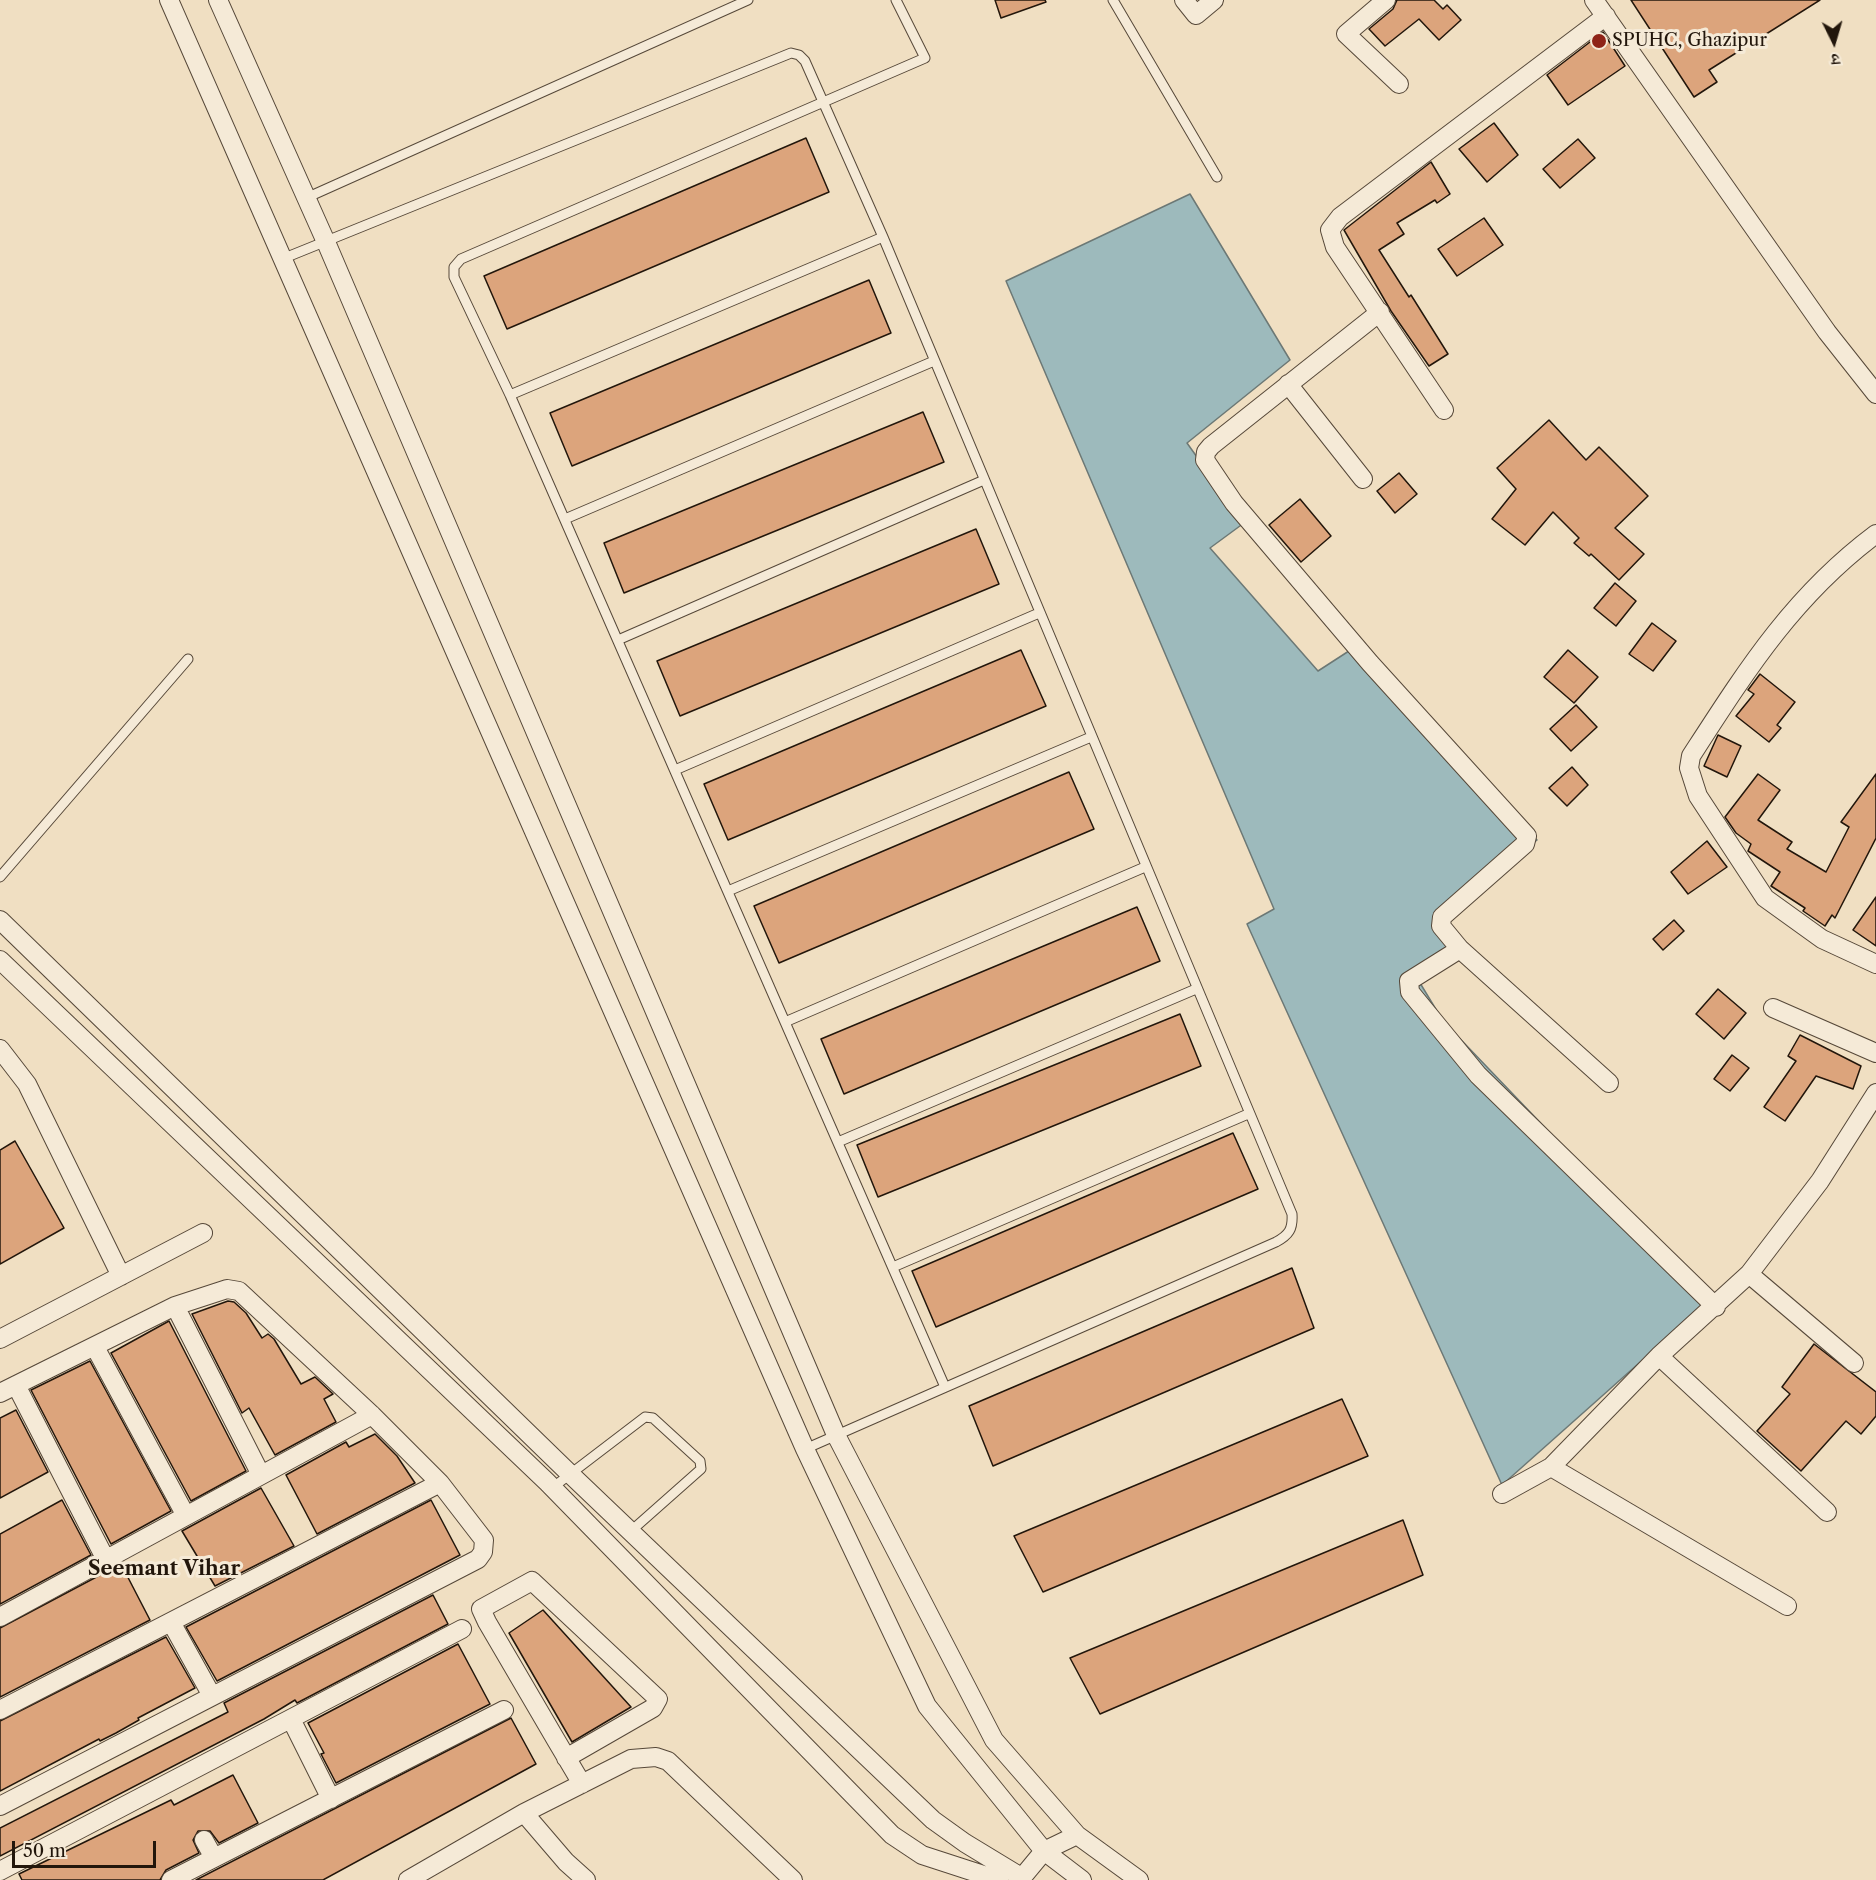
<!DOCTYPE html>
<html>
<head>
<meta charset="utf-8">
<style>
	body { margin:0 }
	#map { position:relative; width:1876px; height:1880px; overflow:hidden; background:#f0dfc2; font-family:"Libre Caslon Text","Noto Serif Devanagari",serif }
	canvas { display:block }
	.north { position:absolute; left:1804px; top:12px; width:60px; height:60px; -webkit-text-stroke:4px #f5ead7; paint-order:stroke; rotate:175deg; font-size:16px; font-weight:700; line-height:24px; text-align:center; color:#22160b }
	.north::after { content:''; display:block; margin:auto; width:21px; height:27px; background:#22160b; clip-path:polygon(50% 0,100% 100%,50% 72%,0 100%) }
	.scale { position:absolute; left:12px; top:1841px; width:144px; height:27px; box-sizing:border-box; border:3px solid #22160b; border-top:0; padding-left:8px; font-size:18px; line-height:21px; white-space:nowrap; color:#22160b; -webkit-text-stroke:4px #f5ead7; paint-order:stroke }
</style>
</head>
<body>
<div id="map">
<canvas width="1876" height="1880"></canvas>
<div class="north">उ</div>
<div class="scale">50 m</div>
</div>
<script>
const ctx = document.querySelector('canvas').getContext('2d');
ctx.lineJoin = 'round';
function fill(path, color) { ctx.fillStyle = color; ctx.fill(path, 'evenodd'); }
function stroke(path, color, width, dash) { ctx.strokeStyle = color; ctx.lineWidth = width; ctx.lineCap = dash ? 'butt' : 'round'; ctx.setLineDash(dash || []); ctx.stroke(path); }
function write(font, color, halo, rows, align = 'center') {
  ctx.font = font + ' "Libre Caslon Text",serif'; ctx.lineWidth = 6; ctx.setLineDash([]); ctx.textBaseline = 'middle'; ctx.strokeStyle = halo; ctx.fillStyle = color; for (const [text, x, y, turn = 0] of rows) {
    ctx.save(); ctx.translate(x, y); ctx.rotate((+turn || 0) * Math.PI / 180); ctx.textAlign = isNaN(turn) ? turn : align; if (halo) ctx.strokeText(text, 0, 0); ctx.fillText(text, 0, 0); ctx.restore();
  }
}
const water = new Path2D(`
	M 1190,194 L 1290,360 L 1187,443 L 1244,523 L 1210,548 L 1318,671 L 1352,649 L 1537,840 L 1433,929 L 1462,954 L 1420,983 L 1443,1021 L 1710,1300 L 1502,1485 L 1247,924 L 1274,909 L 1006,281 Z`);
fill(water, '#9dbabc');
stroke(water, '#6c7875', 1.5);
const building = new Path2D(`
	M 995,0 L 1045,0 L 1046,2 L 1001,18 Z
	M 1397,0 L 1434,0 L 1443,9 L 1447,5 L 1461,20 L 1439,40 L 1419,19 L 1385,46 L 1369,29 L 1393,9 Z
	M 1631,0 L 1820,0 L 1709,70 L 1717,82 L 1694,97 Z
	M 1603,32 L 1625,66 L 1568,105 L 1547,75 Z
	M 1494,123 L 1518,155 L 1487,182 L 1459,149 Z
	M 806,138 L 829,192 L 507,329 L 484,276 Z
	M 1578,139 L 1595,158 L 1560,188 L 1543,169 Z
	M 1431,162 L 1450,194 L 1437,203 L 1435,200 L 1397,223 L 1404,234 L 1379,250 L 1409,297 L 1411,295 L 1448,354 L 1429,366 L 1391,311 L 1344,230 Z
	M 1484,218 L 1503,245 L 1457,276 L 1438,249 Z
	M 869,280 L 891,333 L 572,466 L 550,413 Z
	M 923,412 L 944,462 L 624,593 L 604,543 Z
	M 1549,420 L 1586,460 L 1599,447 L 1648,496 L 1615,528 L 1644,554 L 1619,580 L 1591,554 L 1589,556 L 1574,543 L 1579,538 L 1553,512 L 1525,545 L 1492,519 L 1516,489 L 1497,468 Z
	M 1399,473 L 1417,494 L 1395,513 L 1377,491 Z
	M 1300,499 L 1331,536 L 1301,562 L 1269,525 Z
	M 976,529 L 999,584 L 680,716 L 657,661 Z
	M 1615,583 L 1636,601 L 1616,626 L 1594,608 Z
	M 1652,623 L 1676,641 L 1653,671 L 1629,654 Z
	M 1021,650 L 1046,706 L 728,840 L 704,784 Z
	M 1568,650 L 1598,677 L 1574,703 L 1544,677 Z
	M 1760,674 L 1795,702 L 1777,725 L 1781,728 L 1769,742 L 1736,716 L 1754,694 L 1748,690 Z
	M 1576,705 L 1597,727 L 1571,751 L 1550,729 Z
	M 1718,735 L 1741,746 L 1727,777 L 1704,766 Z
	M 1572,767 L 1588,785 L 1567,806 L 1549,788 Z
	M 1069,772 L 1094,829 L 779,963 L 754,906 Z
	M 1758,774 L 1780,790 L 1758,820 L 1792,842 L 1787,849 L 1826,872 L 1849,827 L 1841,822 L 1876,774 L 1876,838 L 1835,918 L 1832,915 L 1825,926 L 1803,911 L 1805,908 L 1771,886 L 1780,872 L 1748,851 L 1751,844 L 1736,833 L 1725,817 Z
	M 1707,841 L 1727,867 L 1688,894 L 1671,872 Z
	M 1876,897 L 1876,946 L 1853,930 Z
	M 1137,907 L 1160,961 L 844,1094 L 821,1039 Z
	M 1674,920 L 1684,931 L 1663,950 L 1653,939 Z
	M 1718,989 L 1746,1013 L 1724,1039 L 1696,1014 Z
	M 1180,1014 L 1201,1066 L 878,1197 L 857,1145 Z
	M 1800,1035 L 1861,1066 L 1853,1089 L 1816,1076 L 1785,1121 L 1764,1107 L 1796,1061 L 1788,1056 Z
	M 1732,1055 L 1749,1068 L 1730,1091 L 1714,1079 Z
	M 1233,1133 L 1258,1189 L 936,1327 L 912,1271 Z
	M 15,1141 L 64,1228 L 0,1264 L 0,1150 Z
	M 1292,1268 L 1314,1328 L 993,1466 L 969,1406 Z
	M 228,1301 L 234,1302 L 246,1313 L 262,1338 L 268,1334 L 274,1339 L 301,1384 L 315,1377 L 333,1394 L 324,1399 L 336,1422 L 275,1455 L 249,1408 L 242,1413 L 192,1314 Z
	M 169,1321 L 246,1471 L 191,1501 L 111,1353 Z
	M 1814,1344 L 1876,1392 L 1876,1416 L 1861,1434 L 1846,1421 L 1801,1471 L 1757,1431 L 1790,1394 L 1782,1387 Z
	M 90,1361 L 171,1511 L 111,1544 L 31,1390 Z
	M 1342,1399 L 1368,1456 L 1043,1592 L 1014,1536 Z
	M 16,1410 L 48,1472 L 0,1498 L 0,1418 Z
	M 375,1434 L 397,1456 L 415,1483 L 317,1534 L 286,1475 L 346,1442 L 349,1447 Z
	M 261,1488 L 294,1546 L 215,1586 L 182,1531 Z
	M 62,1500 L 91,1555 L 0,1604 L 0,1534 Z
	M 431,1500 L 460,1555 L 217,1681 L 186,1627 Z
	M 1403,1520 L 1423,1575 L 1100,1714 L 1070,1658 Z
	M 121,1564 L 150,1620 L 0,1697 L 0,1628 Z
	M 433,1595 L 448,1624 L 297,1703 L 295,1700 L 264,1719 L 0,1856 L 0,1828 L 228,1712 L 224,1703 Z
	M 543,1610 L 631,1707 L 572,1742 L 509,1633 Z
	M 166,1637 L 195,1688 L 138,1718 L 139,1720 L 116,1733 L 100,1741 L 99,1739 L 0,1791 L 0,1721 Z
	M 458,1644 L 490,1704 L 336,1783 L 321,1754 L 324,1753 L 308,1723 Z
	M 511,1718 L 536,1764 L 323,1880 L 196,1880 Z
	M 233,1775 L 258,1823 L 219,1843 L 210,1831 L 198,1831 L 193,1840 L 199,1853 L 166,1870 L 160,1880 L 22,1880 L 19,1874 L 171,1800 L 174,1805 Z`);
fill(building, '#dca47c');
stroke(building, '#22160b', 1.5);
const lane = new Path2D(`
	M 896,0 L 925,58 L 461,259 L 454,267 L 454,277 L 510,395 L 945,1387
	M 1113,0 L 1217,177
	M 306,198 L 748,0
	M 282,259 L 791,53 L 799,55 L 805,61 L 883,237 L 1292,1214 C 1293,1229 1289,1235 1276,1242 L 805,1449
	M 510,395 L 883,237
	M 565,519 L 934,361
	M 618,640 L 984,480
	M 675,770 L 1039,613
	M 0,877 L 188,659
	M 728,891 L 1091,737
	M 785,1022 L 1145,867
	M 838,1142 L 1196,989
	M 893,1267 L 1248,1114
	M 552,1488 L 645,1417 L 653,1418 L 700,1461 L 701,1469 L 631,1531`);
const street = new Path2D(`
	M 169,0 L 805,1449 L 927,1706 L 1044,1851 L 1082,1880
	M 218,0 L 326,242 L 836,1435 L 994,1740 L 1077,1835 L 1139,1880
	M 1184,0 L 1196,15 L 1214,0
	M 1386,0 L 1346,34 L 1399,84
	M 1594,0 L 1827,332 L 1876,394
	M 1380,312 L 1211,446 L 1206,452 L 1205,460 L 1234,503 L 1370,663 L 1527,836 L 1525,844 L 1442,917 L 1441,926 L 1460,949 L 1609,1083
	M 1288,384 L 1363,479
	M 1444,410 L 1335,247 L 1330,230 L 1340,217 L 1606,16
	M 1876,534 C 1793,596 1746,671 1691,756 L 1689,768 L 1698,796 L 1765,898 L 1822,939 L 1876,964
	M 0,920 L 566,1470 L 933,1820 L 965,1843 L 1021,1877
	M 1460,949 L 1409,981 L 1410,992 L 1478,1075 L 1716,1307
	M 0,960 L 547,1482 L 892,1835 L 922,1855 L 999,1880
	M 1773,1008 L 1876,1053
	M 0,1049 L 27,1084 L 121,1276
	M 1749,1274 L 1854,1363
	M 175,1306 L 261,1475
	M 0,1339 L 203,1233
	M 95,1347 L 186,1516
	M 1659,1356 L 1827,1512
	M 16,1385 L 106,1560
	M 0,1393 L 175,1306 L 227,1289 L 239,1291 L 372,1415 L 440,1483 L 484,1540 L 483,1552 L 478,1559 L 0,1806
	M 1551,1467 L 1787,1606
	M 1502,1494 L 1551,1467 L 1659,1356 L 1749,1274 L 1820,1181 L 1876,1093
	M 0,1617 L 372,1415
	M 171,1622 L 212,1696
	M 0,1710 L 440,1483
	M 291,1719 L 331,1799
	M 566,1758 L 653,1708 L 658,1699 L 532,1581 L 481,1609 L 487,1622 L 556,1740 L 582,1784
	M 524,1813 L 566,1862 L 586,1880
	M 204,1840 L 214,1858
	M 0,1871 L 462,1629
	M 171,1880 L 504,1710
	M 408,1880 L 524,1813 L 631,1759 L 656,1757 L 668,1761 L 793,1880
	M 1020,1880 L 1044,1851 L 1077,1835`);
stroke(lane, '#564839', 11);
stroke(street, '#564839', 20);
stroke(lane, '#f5ead7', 9);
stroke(street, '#f5ead7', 18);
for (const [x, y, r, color] of [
	[1599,41,8,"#8f2418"]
]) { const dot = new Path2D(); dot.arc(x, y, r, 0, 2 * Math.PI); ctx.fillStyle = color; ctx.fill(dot); stroke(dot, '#f5ead7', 2); }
write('18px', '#22160b', '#f5ead7', [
	["SPUHC, Ghazipur",1612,41]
], 'left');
write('bold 20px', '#22160b', '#f5ead7', [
	["Seemant Vihar",164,1569]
]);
</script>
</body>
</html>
